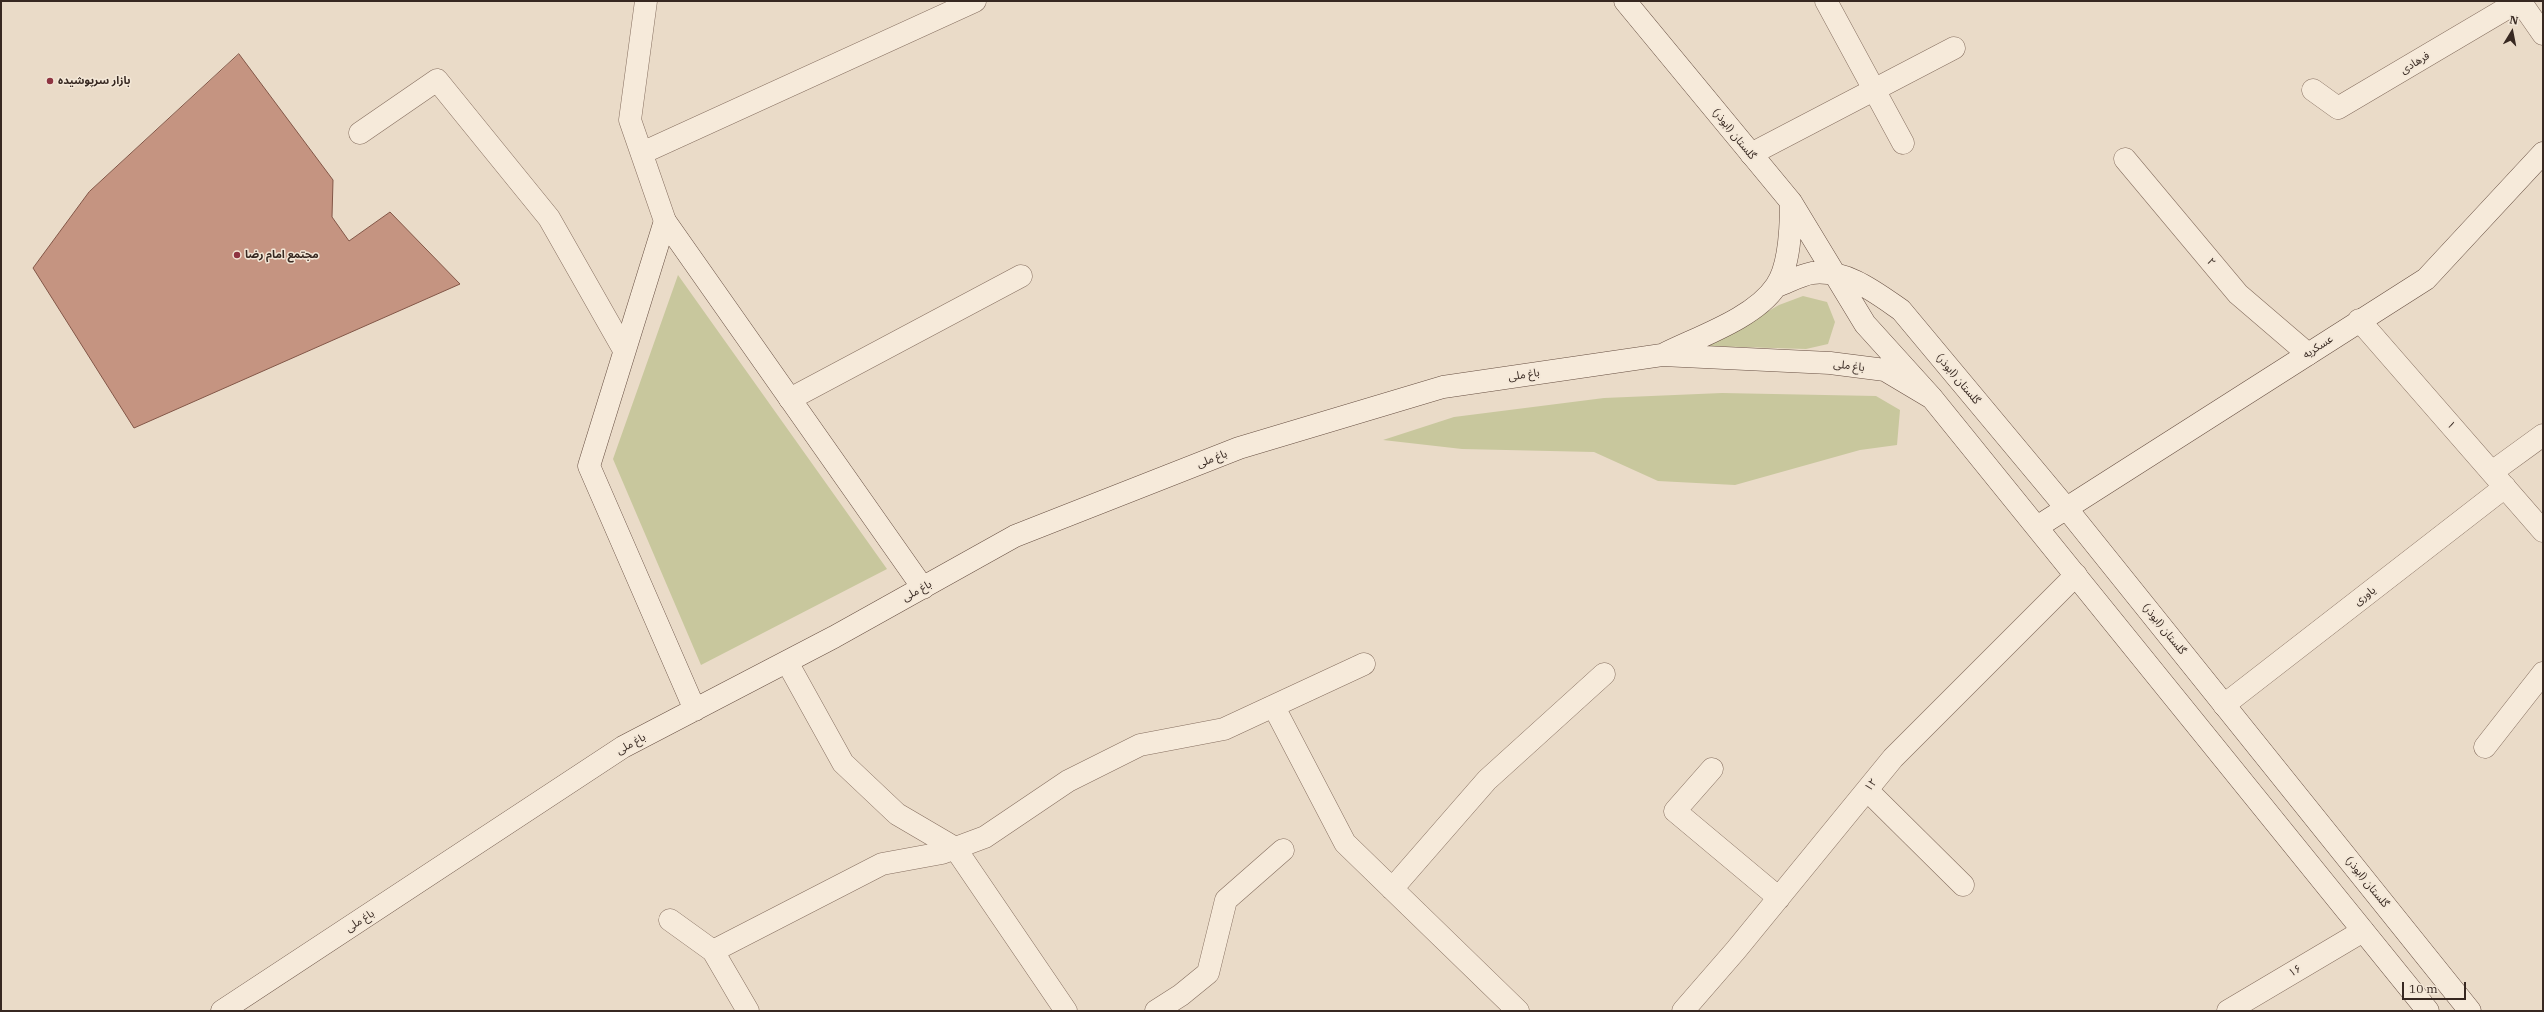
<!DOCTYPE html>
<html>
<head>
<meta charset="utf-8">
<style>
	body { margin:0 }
	#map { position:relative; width:2544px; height:1012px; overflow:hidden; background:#eadbc8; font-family:"IBM Plex Serif",serif }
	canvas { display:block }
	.frame { position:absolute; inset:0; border:2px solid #372821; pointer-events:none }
	.north { position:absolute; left:2492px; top:12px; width:40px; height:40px; -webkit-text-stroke:3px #f3e7d7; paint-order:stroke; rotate:10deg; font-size:11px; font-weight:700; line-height:16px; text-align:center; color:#372821 }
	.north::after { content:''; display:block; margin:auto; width:14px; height:18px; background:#372821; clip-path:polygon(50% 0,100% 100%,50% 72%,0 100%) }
	.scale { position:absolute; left:2402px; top:982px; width:64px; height:18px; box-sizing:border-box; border:2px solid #372821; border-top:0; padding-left:5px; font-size:12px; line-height:14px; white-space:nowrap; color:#372821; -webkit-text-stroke:3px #f3e7d7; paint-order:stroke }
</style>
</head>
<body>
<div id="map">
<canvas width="2544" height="1012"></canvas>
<div class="frame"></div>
<div class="north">N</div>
<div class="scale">10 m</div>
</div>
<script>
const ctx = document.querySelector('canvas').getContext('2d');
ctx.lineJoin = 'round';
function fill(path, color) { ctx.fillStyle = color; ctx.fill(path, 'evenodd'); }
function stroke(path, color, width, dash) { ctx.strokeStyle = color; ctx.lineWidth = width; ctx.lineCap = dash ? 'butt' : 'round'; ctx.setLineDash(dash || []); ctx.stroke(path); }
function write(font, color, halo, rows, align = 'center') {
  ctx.font = font + ' "IBM Plex Serif","Noto Sans Arabic",serif'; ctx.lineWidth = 3; ctx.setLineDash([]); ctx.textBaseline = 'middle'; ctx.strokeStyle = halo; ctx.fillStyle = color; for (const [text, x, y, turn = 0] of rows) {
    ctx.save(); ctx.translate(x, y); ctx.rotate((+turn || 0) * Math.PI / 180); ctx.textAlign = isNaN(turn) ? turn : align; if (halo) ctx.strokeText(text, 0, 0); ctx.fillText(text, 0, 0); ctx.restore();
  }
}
fill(new Path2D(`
	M 678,275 L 887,569 L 701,665 L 613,459 Z
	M 1803,296 L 1827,302 L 1835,322 L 1828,344 L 1806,349 L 1708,346 L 1779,305 Z
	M 1722,393 L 1876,396 L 1900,410 L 1897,445 L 1860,450 L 1735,485 L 1658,481 L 1594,452 L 1462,449 L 1383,440 L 1454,417 L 1604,398 Z`), '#c8c79d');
const building = new Path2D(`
	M 239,54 L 333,180 L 332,217 L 349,241 L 390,212 L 460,284 L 134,428 L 33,268 L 89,192 Z`);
fill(building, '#c59481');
stroke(building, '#825647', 1);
const street = new Path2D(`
	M 646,1 L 630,120 L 665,221
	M 1826,1 L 1903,143
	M 2520,1 L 2543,34
	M 2313,90 L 2338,108 L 2519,1
	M 360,133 L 437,80 L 549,218 L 624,350
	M 642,153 L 975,1
	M 1751,154 L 1954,48
	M 2125,159 L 2238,294 L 2308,354
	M 2359,320 L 2543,531
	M 790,399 L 1021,276
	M 2492,472 L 2543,435
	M 787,662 L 843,763 L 897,814 L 955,848 L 1066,1011
	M 2224,705 L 2505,487
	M 1274,707 L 1345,843 L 1518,1011
	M 2485,747 L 2543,673
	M 1712,769 L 1675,811 L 1779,898
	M 1867,790 L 1963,885
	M 1392,889 L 1487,780 L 1604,674
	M 670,920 L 713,951 L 748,1011
	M 713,951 L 882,864 L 942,853 L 985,837 L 1068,781 L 1140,745 L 1224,729 L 1364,664
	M 1156,1011 L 1181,995 L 1208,973 L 1226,900 L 1283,850
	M 1683,1011 L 1736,950 L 1893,758 L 2076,575
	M 2228,1011 L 2363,931`);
const secondary = new Path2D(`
	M 1625,1 L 1791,202 L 1865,324 L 1932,398 L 2428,1011
	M 665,221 L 589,466 L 695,710
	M 665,221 L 923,588
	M 1777,286 C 1788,282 1801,275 1812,273 C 1846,269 1875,292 1901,310 L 2067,509 L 2470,1011
	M 1664,354 C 1698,337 1755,318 1776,286 C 1790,266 1791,226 1791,202
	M 2037,527 L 2426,279 L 2543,153
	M 222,1011 L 623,747 L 834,637 L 1015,536 L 1239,448 L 1443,387 L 1662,355 L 1830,363 L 1885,370 L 1932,398`);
stroke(street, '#856e5f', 23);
stroke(secondary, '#674f42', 23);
stroke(street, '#f6eada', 22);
stroke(secondary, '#f6eada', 22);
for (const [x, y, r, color] of [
	[50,81,4,"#8e3441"],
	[237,255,4,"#8e3441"]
]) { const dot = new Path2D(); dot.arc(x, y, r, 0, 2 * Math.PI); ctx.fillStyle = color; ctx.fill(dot); stroke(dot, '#f3e7d7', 1.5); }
write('11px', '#372821', '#f3e7d7', [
	["فرهادی",2415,63,-31],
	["گلستان (ابوذر)",1734,134,51],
	["۲",2211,262,50],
	["عسکریه",2318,347,-33],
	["باغ ملی",1849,366,7],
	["باغ ملی",1524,375,-8],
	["گلستان (ابوذر)",1958,379,50],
	["۱",2451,425,49],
	["باغ ملی",1212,459,-21],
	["باغ ملی",917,591,-29],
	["یاوری",2365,596,-38],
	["گلستان (ابوذر)",2164,629,51],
	["باغ ملی",631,744,-29],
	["۱۲",1871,785,-51],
	["گلستان (ابوذر)",2367,882,51],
	["باغ ملی",360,921,-33],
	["۱۶",2295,971,-31]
]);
write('bold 11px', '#372821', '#f3e7d7', [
	["بازار سرپوشیده",58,81],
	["مجتمع امام رضا",245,255]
], 'left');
</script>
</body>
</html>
